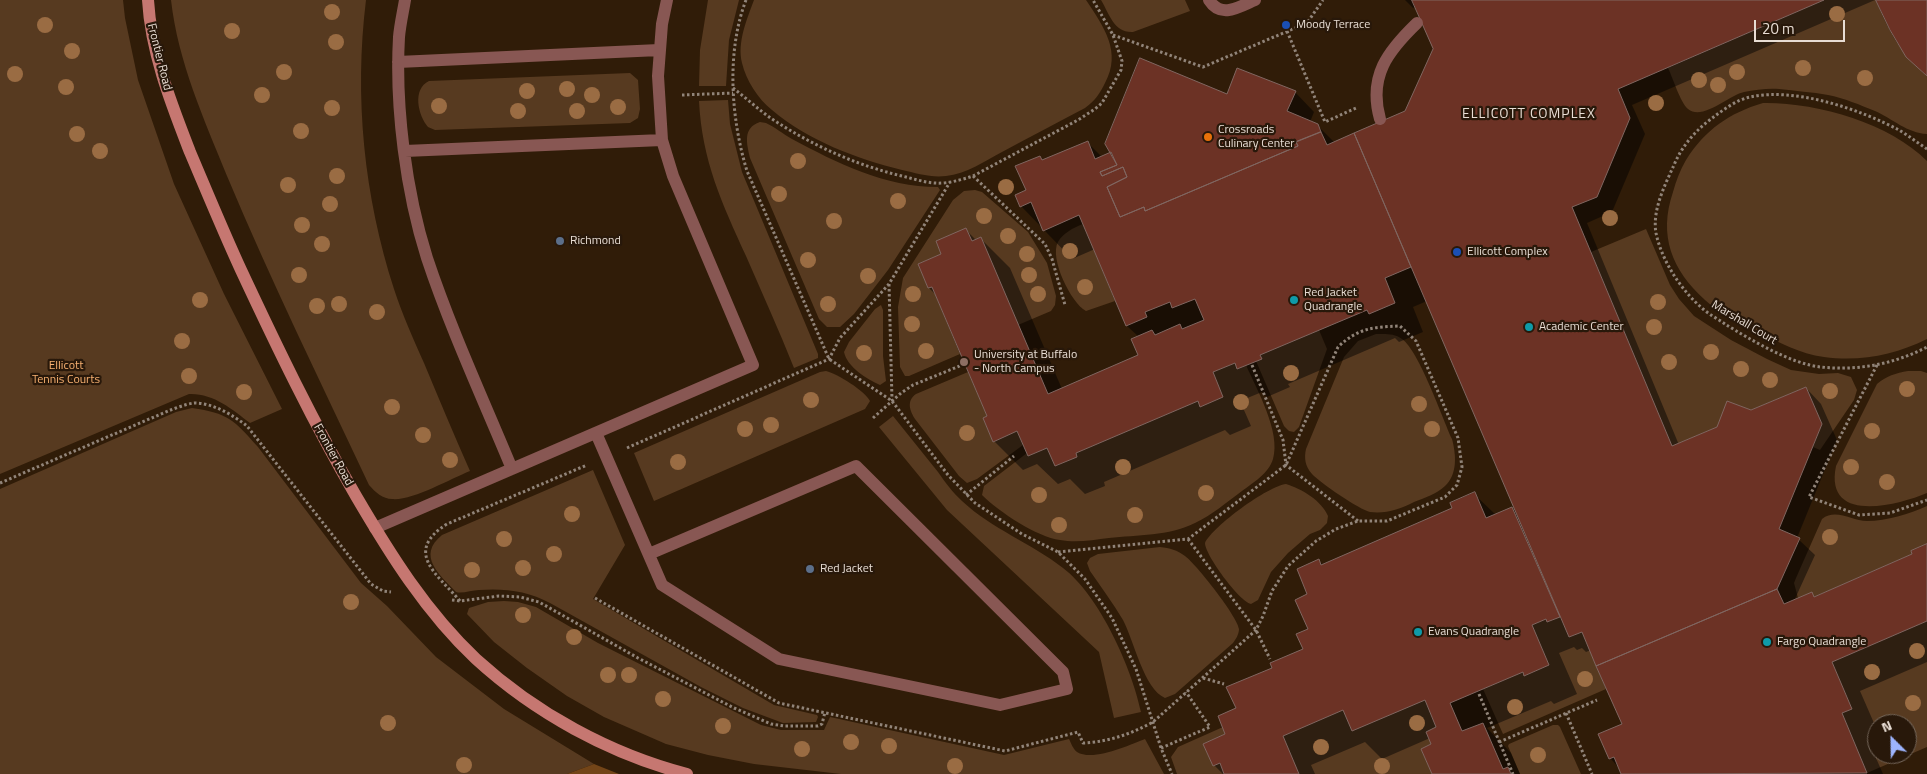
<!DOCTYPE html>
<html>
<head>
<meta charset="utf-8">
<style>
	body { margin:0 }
	#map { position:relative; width:1927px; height:774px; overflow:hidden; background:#28180a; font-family:"Titillium Web",sans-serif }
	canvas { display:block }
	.north { position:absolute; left:1867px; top:714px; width:50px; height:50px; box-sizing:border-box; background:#28180a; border:1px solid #75675b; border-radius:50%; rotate:337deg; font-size:14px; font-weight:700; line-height:20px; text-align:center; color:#e8ddd4 }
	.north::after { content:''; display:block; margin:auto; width:18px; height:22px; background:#9db4fd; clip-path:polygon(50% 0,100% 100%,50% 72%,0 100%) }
	.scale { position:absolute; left:1754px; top:20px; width:91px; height:22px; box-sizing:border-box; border:2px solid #e8ddd4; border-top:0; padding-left:6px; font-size:15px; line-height:18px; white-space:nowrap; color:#e8ddd4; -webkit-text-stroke:4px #28180a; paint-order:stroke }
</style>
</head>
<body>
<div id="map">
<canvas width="1927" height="774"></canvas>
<div class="north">N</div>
<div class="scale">20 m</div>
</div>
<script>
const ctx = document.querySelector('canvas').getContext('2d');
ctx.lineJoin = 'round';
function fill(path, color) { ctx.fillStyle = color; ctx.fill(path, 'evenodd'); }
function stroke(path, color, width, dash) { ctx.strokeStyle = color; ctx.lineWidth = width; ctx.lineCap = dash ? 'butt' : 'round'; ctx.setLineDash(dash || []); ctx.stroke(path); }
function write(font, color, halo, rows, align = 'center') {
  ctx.font = font + ' "Titillium Web",sans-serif'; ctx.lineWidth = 4.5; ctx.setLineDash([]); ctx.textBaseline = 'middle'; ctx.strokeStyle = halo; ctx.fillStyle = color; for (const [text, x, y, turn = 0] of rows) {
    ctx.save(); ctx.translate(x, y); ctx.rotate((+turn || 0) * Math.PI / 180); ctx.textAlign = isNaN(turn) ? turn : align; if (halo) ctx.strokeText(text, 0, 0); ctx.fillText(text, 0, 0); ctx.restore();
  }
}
fill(new Path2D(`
	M 0,0 L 1927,0 L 1927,774 L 0,774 ZM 1877,724 L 1907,724 L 1907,754 L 1877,754 Z`), '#301c08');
fill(new Path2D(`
	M 0,0 L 123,0 L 125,18 L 138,80 L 174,184 L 224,294 L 282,409 L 250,423 C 232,409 213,393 189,394 L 0,474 Z
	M 171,0 L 366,0 C 354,97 364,196 394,289 C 402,314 413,338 424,363 C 439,399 454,435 470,471 C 450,479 412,501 392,499 C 383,499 375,492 369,485 C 321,383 271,281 227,176 C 204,119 178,62 171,0 Z
	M 708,0 L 739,0 L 729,40 L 726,86 L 699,86 L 700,50 Z
	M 754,0 L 1086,0 C 1104,27 1122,52 1105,83 C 1100,93 1095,101 1085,108 C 1058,122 1030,137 1002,152 C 985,161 966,174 946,176 C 931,178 916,173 902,170 C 857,159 807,140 772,110 C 758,99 746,80 742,63 C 737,42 747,19 754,0 Z
	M 1101,0 L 1185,0 L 1190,11 L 1133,32 C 1114,33 1110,15 1101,0 Z
	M 1824,0 L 1876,0 C 1889,32 1900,53 1927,76 L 1927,134 C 1907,133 1893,119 1875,111 C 1860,105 1844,98 1828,95 C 1812,92 1795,91 1779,89 C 1768,88 1755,90 1744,92 C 1729,95 1703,121 1688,109 C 1680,102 1673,78 1668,68 Z
	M 630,73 L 638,80 L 640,109 L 638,118 L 630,123 L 435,130 L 428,127 C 418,115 412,89 429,81 Z
	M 728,100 L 730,124 L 742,172 L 818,354 L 818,358 L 794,368 C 779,330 762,293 746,256 C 722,203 702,161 699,101 Z
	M 1763,103 C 1815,102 1890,123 1927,161 L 1927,339 C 1895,355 1860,362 1824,357 C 1800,354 1778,342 1757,331 C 1740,323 1719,313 1705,300 C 1672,270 1658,236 1673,192 C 1676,181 1680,170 1686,160 C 1705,130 1729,113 1763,103 Z
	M 760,122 L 766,123 C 775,127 783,134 792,139 C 837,163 885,187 938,187 L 940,190 L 888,270 L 854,314 L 840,327 L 827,327 L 819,319 L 750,158 C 747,144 742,128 760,122 Z
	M 975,190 L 982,192 L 1028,232 L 1047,263 L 1056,296 L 1055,305 L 1051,311 L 1018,325 L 972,241 L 936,241 L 941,254 L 918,264 L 928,288 L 932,287 L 960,354 L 909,376 L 905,376 L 900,367 L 898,307 L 903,278 L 953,200 L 964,191 Z
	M 1083,224 L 1115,301 L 1086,311 C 1071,303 1049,258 1058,242 C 1063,233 1073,228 1083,224 Z
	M 1646,229 L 1670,285 L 1679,299 L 1694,316 L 1731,340 L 1767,359 L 1791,370 L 1819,374 L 1838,373 L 1851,377 L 1857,390 L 1854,400 L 1820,450 L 1813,447 L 1822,424 L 1806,387 L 1751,410 L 1728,402 L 1717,427 L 1672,446 L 1591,252 Z
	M 881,305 L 883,310 L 883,356 L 886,381 L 880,385 C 867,379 847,367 844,352 L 849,342 L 875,309 Z
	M 1319,330 L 1327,349 L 1299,427 L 1294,432 L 1289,431 L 1284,426 L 1256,361 L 1262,359 L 1260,355 Z
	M 1376,334 C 1385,334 1394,333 1402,339 C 1419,351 1442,417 1452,439 C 1456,454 1458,474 1445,486 C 1437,494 1424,498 1414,502 C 1400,509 1386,514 1370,512 C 1360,510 1319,482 1312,474 C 1305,466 1304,458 1306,449 L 1344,357 L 1358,341 Z
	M 1235,363 L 1237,369 L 1246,365 C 1257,390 1281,432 1273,459 C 1269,473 1253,483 1242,491 C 1227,502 1212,515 1195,523 C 1169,536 1137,535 1109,538 C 1093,540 1076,543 1060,540 C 1037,537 999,512 982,495 L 984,486 L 1027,453 L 1028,456 L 1047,448 L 1055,466 L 1077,457 L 1076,453 L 1198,401 L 1200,407 L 1223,397 L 1213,372 Z
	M 826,371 C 838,374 865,391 870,401 L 865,409 L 654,501 L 634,453 L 820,372 Z
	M 1908,371 L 1921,371 L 1927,373 L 1927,493 C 1896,506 1824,524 1836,466 L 1877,384 C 1886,376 1896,373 1908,371 Z
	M 968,372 L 987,416 L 983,418 L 993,442 L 1017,431 L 1023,445 L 977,479 L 967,483 L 959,476 L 915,419 C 910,411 906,401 916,394 Z
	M 192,408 C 228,413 234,420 258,447 L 361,583 L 387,606 L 436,657 L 504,709 L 594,764 L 567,774 L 0,774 L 0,489 L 176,412 Z
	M 893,416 C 908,435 923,453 938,472 C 945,482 953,493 962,501 C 992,529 1031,543 1063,568 C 1099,595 1132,668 1141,712 L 1114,718 L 1099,652 L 947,510 L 879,427 Z
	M 593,470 L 625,545 L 593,599 L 774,705 L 817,715 L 818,717 L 816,722 L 783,723 L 743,708 L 701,687 L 550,603 C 528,591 504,588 479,590 C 472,590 462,594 456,592 C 440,575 416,556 442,535 Z
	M 1286,484 C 1302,489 1322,501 1328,516 L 1327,523 L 1320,530 L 1310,534 L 1288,553 L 1271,572 L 1258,600 L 1251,604 C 1239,601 1205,555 1205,543 C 1213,526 1268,486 1286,484 Z
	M 1927,506 L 1927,544 L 1911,551 L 1912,554 L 1814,597 L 1798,598 L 1794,583 L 1796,578 L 1822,519 C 1836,508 1852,521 1867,521 C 1887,521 1909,514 1927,506 Z
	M 1160,547 C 1170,548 1177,550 1185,556 C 1196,564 1238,617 1239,629 C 1239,634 1236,639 1233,643 L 1175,694 L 1165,698 C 1144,689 1134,641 1123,620 C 1113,603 1101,587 1090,571 L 1087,563 L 1090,558 L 1098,554 Z
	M 504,601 L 518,602 L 536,607 L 598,643 L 761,725 L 781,730 L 824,730 L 830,717 L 1004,755 L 1069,739 C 1071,743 1073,749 1077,752 C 1093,762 1129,745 1145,739 L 1164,774 L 841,774 L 754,764 L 708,755 L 666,744 L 604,717 L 567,696 L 527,668 L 494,642 L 467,614 L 469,608 L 488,602 Z
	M 1560,617 L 1569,637 L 1582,632 L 1606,689 L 1503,734 L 1483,689 L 1523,672 L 1525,676 L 1549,665 L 1532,625 L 1546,619 L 1548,622 Z
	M 1927,621 L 1927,747 L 1867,773 L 1842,713 L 1852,708 L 1832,662 ZM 1877,724 L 1907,724 L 1907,754 L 1877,754 Z
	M 1425,700 L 1436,727 L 1426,732 L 1431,744 L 1421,749 L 1432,774 L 1299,774 L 1283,736 L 1343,710 Z
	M 1553,725 L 1558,725 L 1560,727 L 1581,774 L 1520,774 L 1508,746 L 1509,744 Z
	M 1223,727 L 1225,734 L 1203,744 L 1213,766 L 1220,763 L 1224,774 L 1177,774 L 1171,757 L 1178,747 Z`), '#573a20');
fill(new Path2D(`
	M 594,764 L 619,774 L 567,774 Z`), '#734518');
fill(new Path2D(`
	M 1405,0 L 1875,0 L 1632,105 L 1645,134 L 1612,212 L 1587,223 L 1679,445 L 1806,388 L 1821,404 L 1837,440 L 1797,538 L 1815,555 L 1794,601 L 1811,594 L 1815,597 L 1914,555 L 1927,545 L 1927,662 L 1860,691 L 1877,730 L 1877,739 L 1869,742 L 1883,774 L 1622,774 L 1620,769 L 1610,758 L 1624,725 L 1591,650 L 1586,652 L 1582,648 L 1577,650 L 1574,647 L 1559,653 L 1577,694 L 1554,704 L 1551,701 L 1487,728 L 1511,753 L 1520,774 L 1433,774 L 1433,745 L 1430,738 L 1382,759 L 1365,742 L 1311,765 L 1315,774 L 1223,774 L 1214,765 L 1237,709 L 1273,668 L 1305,650 L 1309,630 L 1309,595 L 1319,561 L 1323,565 L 1453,509 L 1474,494 L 1496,515 L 1512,508 L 1518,513 L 1427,301 L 1413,307 L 1423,332 L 1399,342 L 1395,338 L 1288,384 L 1290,387 L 1267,397 L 1262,392 L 1240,401 L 1251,426 L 1230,435 L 1225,430 L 1104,482 L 1105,486 L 1085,494 L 1070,479 L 1058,484 L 1037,464 L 1023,470 L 994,441 L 988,417 L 936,295 L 929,288 L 920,265 L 943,255 L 966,230 L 977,241 L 981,239 L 1010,268 L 1062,389 L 1140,356 L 1139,337 L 1127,326 L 1095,249 L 1072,259 L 1021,206 L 1039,157 L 1043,161 L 1087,142 L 1102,157 L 1228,95 L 1295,92 L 1314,112 L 1310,122 L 1317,125 L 1335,143 L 1406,112 L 1434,49 L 1416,7 L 1413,8 Z`), '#0007');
const building = new Path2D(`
	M 1412,0 L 1824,0 L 1618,89 L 1630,118 L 1597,197 L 1572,207 L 1672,446 L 1717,427 L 1727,401 L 1751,410 L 1806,387 L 1822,424 L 1779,529 L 1800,538 L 1777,589 L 1596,666 L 1582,632 L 1569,637 L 1354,133 L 1405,111 L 1433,49 Z
	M 1876,0 L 1927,0 L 1927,76 L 1906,57 L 1890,30 Z
	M 1140,58 L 1227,94 L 1237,68 L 1296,91 L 1287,111 L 1318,124 L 1321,132 L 1296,142 L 1298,146 L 1145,211 L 1144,207 L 1120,217 L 1107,187 L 1127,177 L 1123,167 L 1102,176 L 1100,172 L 1117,165 L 1105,144 Z
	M 1321,132 L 1327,145 L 1354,133 L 1411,267 L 1385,278 L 1395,303 L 1369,314 L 1367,310 L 1260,355 L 1262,359 L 1237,369 L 1235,363 L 1213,372 L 1223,397 L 1200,407 L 1198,401 L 1076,453 L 1077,457 L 1055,466 L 1047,448 L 1028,456 L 1017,431 L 993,442 L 983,418 L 987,416 L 932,287 L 928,288 L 918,264 L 941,254 L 936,241 L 966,228 L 972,241 L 981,237 L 1048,394 L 1138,355 L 1131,339 L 1152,330 L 1155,335 L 1180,324 L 1182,329 L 1204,320 L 1195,299 L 1172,308 L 1170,302 L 1145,312 L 1147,317 L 1126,326 L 1079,215 L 1043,231 L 1031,202 L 1020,207 L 1015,195 L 1026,190 L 1015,166 L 1040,156 L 1042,160 L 1088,141 L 1095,159 L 1111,152 L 1117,165 L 1100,172 L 1102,176 L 1123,167 L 1127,177 L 1107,187 L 1120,217 L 1144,207 L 1145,211 L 1298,146 L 1296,142 Z
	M 1475,492 L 1486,518 L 1512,507 L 1560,617 L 1547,622 L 1546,619 L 1532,625 L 1549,665 L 1524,676 L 1523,672 L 1450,703 L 1462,731 L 1483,723 L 1503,769 L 1508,767 L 1511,774 L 1432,774 L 1421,749 L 1431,744 L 1426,732 L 1436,727 L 1425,700 L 1352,731 L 1343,710 L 1283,736 L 1299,774 L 1224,774 L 1220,763 L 1213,766 L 1203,744 L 1225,734 L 1218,716 L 1236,708 L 1226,687 L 1272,668 L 1270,663 L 1303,649 L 1296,634 L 1308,629 L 1295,600 L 1307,594 L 1297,569 L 1319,559 L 1321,565 L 1452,508 L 1450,503 Z
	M 1927,544 L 1927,621 L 1832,662 L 1852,709 L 1842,713 L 1867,773 L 1621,774 L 1614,757 L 1609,759 L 1598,734 L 1622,724 L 1596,666 L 1777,589 L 1784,604 L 1812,592 L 1814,597 L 1912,554 L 1911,551 Z`);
fill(building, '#6c3225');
stroke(building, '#806660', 1);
stroke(new Path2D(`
	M 746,0 C 726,52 731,119 747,171 L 829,359 L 892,401 L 948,475 L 975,503 L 1022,534 L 1058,552 L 1085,579 L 1112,618 L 1136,669 L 1161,748 L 1172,774
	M 1287,31 L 1325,122 L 1356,108
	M 1113,35 L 1203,67 L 1307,23 L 1323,0
	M 733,88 C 746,98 759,110 772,119 C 813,146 858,166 906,177 C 918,180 930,184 943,183 C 954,182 964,179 973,176 L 1078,120 L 1095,109 L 1102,103 L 1121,70 L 1122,61 L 1113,35 L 1093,0
	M 682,95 L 733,93
	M 1927,149 C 1918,143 1909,136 1899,130 C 1859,109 1795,87 1750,97 C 1736,100 1723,110 1711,119 C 1695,131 1682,146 1674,165 C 1665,185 1652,210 1656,233 C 1662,262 1682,291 1703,309 C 1710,315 1718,319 1725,324 C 1751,340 1791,364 1821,367 C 1858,371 1894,364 1927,347
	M 973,176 L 1045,244 L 1052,259 L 1065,305
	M 889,284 L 892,400
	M 1252,365 L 1283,440 L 1286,465 L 1358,521
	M 1877,365 L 1809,497 L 1859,515 L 1890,513 L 1927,500
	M 873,418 L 901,393 L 913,385 L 962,365
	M 627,448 L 829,359 L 840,338 L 889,284 L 950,182
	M 0,483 L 168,411 C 176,408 186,404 194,403 C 213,403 233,415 247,426 L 371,584 L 383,591 L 391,592
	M 966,495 L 1014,456
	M 1188,539 L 1256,630 L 1270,659
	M 595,598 L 779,703 L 1005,751 L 1078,732 L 1083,743 C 1108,742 1131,734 1153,722 L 1256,630 L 1263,616 L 1272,591 L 1288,566 L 1316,541 L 1336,529 L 1358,521 L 1387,521 L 1445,497 L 1457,485 L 1462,467 L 1458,438 L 1416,341 L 1400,326 C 1373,327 1358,328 1338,347 L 1286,465 L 1188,539 L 1058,552
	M 452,600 L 460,601 L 499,596 L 520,597 L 539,602 L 638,658 L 734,708 L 771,724 L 784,726 L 818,726 L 822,724 L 825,712
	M 460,601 C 437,574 403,552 447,524 L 587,465
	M 1203,678 L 1224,684
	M 1479,694 L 1513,774
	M 1566,713 L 1592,774
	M 1499,742 L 1597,700
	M 1161,748 L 1210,727 L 1186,692`), '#918479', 3, [2.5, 2.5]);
stroke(new Path2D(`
	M 405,0 C 403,12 400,25 399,37 C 395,107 406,192 427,258 C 451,330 483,399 512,469
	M 1209,0 C 1221,19 1239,7 1255,0
	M 398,62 L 659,50
	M 1380,119 C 1368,76 1388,51 1417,23
	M 405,151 L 662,140
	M 596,433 L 662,585 L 779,659 L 1000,705 L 1067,689 L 1063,672 L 856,466 L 649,554
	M 375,528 L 753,365 L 673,176 L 662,140 L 658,76 L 662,24 L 667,0`), '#885753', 12);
stroke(new Path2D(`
	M 148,0 C 151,53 171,103 190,152 C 207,192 223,231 241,270 C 277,347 313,422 356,496 C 390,554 426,612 476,659 C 535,713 610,754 687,774`), '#c67771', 12);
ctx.fillStyle = '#9a6c43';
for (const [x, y] of [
	[332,12],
	[1837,14],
	[45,25],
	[232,31],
	[336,42],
	[72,51],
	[1803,68],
	[284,72],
	[1737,72],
	[15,74],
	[1865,78],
	[1699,80],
	[1718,85],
	[66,87],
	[567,89],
	[527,91],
	[262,95],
	[592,95],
	[1656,103],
	[439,106],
	[618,107],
	[332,108],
	[518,111],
	[577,111],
	[301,131],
	[77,134],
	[100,151],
	[798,161],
	[337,176],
	[288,185],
	[1006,187],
	[779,194],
	[898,201],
	[330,204],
	[984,216],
	[1610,218],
	[834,221],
	[302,225],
	[1008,236],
	[322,244],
	[1070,251],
	[1027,254],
	[808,260],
	[299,275],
	[1029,275],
	[868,276],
	[1085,287],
	[913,294],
	[1038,294],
	[200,300],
	[1658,302],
	[339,304],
	[828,304],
	[317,306],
	[377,312],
	[912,324],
	[1654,327],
	[182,341],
	[926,351],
	[1711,352],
	[864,353],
	[1669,362],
	[1741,369],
	[1291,373],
	[189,376],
	[1770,380],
	[1907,389],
	[1830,391],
	[244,392],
	[811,400],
	[1241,402],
	[1419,404],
	[392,407],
	[771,425],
	[745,429],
	[1432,429],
	[1872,431],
	[967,433],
	[423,435],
	[450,460],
	[678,462],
	[1123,467],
	[1851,467],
	[1887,482],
	[1206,493],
	[1039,495],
	[572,514],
	[1135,515],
	[1059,525],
	[1830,537],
	[504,539],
	[554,554],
	[523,568],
	[472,570],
	[351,602],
	[523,615],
	[574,637],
	[1917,651],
	[1872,672],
	[608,675],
	[629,675],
	[1585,679],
	[663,699],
	[1913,703],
	[1515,707],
	[388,723],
	[1417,723],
	[723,726],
	[851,742],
	[889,746],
	[1321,747],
	[802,749],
	[1538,755],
	[464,765],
	[955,766],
	[1382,766]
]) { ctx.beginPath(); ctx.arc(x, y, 8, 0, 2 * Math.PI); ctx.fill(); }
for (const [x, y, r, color] of [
	[1286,25,5,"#1a4fb4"],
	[1208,137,5,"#e8710a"],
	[560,241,5,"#5c6f8a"],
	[1457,252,5,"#1a4fb4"],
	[1294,300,5,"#0f9aa8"],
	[1529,327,5,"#0f9aa8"],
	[964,362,5,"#8d6e63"],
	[810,569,5,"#5c6f8a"],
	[1418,632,5,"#0f9aa8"],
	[1767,642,5,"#0f9aa8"]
]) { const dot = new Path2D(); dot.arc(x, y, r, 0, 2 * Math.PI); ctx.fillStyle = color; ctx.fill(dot); stroke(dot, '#28180a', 2); }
write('12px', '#e8ddd4', '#28180a', [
	["Moody Terrace",1296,25],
	["Crossroads",1218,130],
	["Culinary Center",1218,144],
	["Richmond",570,241],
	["Ellicott Complex",1467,252],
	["Red Jacket",1304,293],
	["Quadrangle",1304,307],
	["Academic Center",1539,327],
	["University at Buffalo",974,355],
	["- North Campus",974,369],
	["Red Jacket",820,569],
	["Evans Quadrangle",1428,632],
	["Fargo Quadrangle",1777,642]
], 'left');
write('12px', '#e8ddd4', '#28180a', [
	["Frontier Road",159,57,76],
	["Marshall Court",1744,323,31],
	["Frontier Road",333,455,61]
]);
write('12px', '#f8b171', '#28180a', [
	["Ellicott",66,366],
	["Tennis Courts",66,380]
]);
ctx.letterSpacing = '1px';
write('14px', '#e8ddd4', '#28180a', [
	["ELLICOTT COMPLEX",1529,115]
]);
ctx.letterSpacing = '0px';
</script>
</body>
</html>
